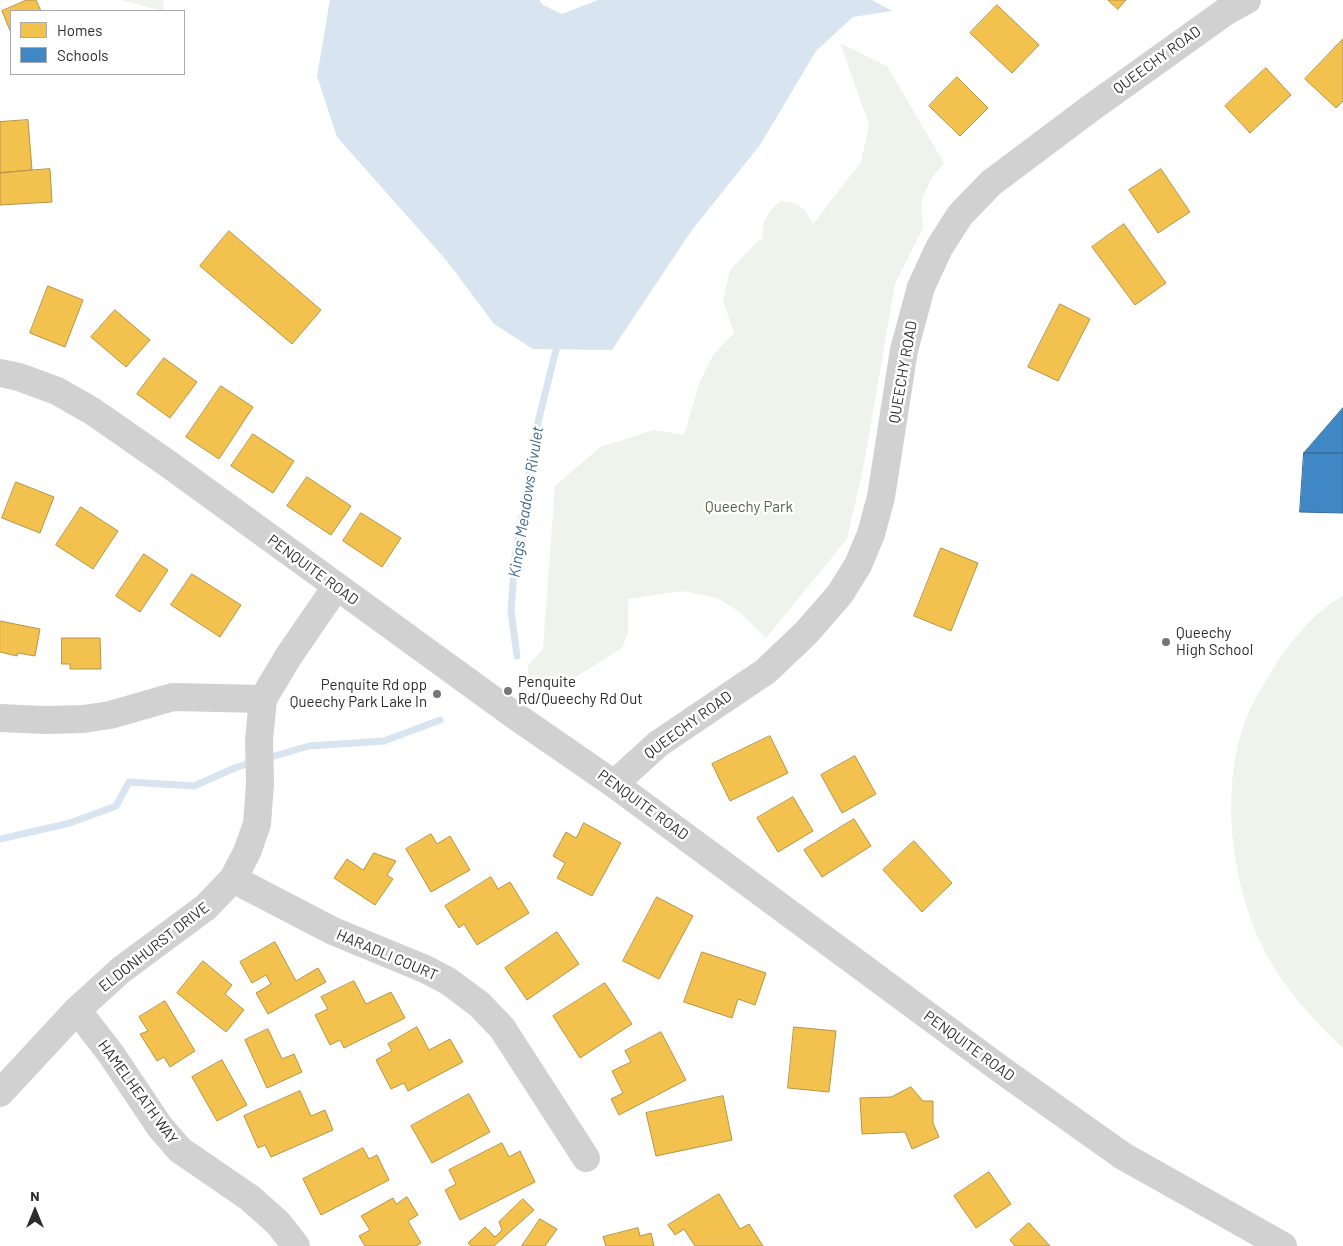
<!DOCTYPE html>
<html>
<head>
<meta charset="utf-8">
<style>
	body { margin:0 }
	#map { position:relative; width:1343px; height:1246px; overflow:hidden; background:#fff; font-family:Barlow,sans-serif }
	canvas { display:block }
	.legend { position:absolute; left:10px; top:10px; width:175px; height:65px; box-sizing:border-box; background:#fff; border:1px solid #ababab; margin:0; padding:6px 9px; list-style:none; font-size:15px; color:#2c2c2c }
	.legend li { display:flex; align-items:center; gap:10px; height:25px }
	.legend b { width:25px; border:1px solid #ababab }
	.north { position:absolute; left:10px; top:1186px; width:50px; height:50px; -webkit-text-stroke:4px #fff; paint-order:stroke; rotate:0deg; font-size:14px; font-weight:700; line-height:20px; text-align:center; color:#2c2c2c }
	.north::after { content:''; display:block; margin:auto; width:18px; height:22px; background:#2c2c2c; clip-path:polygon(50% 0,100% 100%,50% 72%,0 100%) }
</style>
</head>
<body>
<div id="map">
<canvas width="1343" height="1246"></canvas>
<ul class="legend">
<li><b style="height:14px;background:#f2c14e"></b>Homes</li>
<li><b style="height:14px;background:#3f88c5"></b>Schools</li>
</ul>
<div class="north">N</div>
</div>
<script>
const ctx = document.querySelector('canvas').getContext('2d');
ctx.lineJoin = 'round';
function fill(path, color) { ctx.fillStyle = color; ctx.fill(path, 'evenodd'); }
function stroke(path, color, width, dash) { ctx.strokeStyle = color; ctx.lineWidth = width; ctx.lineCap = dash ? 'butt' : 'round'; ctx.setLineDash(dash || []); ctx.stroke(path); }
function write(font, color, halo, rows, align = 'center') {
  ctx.font = font + ' Barlow,sans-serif'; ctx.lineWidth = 5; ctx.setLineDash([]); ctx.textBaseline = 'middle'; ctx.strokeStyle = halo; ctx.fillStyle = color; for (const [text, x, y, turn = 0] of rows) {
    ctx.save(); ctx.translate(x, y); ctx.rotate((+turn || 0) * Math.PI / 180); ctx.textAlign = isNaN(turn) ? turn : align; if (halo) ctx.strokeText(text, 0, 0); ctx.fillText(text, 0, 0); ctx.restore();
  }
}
fill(new Path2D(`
	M 121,0 L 163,0 L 164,11 L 163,11 Z
	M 840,43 L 887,66 L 944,163 L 931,179 L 921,201 L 923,228 L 895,284 L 864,464 L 847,539 L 766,638 L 741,613 L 717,598 L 681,591 L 628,599 L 628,633 L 622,648 L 576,677 L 541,686 L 528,677 L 528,665 L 543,649 L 555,486 L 600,447 L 654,430 L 684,435 L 699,384 L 713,355 L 734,333 L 723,301 L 730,270 L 760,239 L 763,240 C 762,219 766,215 780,201 C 801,202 804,208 813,224 L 861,162 L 869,125 Z
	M 1343,596 L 1343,1048 C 1312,1019 1280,984 1261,944 C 1232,881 1221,798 1242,730 C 1249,708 1261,688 1273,669 C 1290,642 1314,612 1343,596 Z`), '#eff3eb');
fill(new Path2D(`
	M 330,0 L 539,0 L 543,5 L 562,14 L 598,0 L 872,0 L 892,11 L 853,17 L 816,51 L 760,145 L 692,230 L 612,350 L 533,349 L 494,324 L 447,261 L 337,137 L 317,76 Z`), '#d8e5f0');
const homes = new Path2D(`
	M 27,0 L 36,0 L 41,11 L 11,11 L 11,33 L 2,11 Z
	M 1108,0 L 1126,0 L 1118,9 Z
	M 997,5 L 1039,45 L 1012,73 L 970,33 Z
	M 1343,39 L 1343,101 L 1336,108 L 1305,79 Z
	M 1266,68 L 1291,95 L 1250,133 L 1225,106 Z
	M 957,77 L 988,108 L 960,136 L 929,106 Z
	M 28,120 L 32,170 L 0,173 L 0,122 Z
	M 50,169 L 52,202 L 0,205 L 0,173 Z
	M 1161,169 L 1190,212 L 1158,233 L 1129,190 Z
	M 1124,224 L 1166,283 L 1135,305 L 1092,247 Z
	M 229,231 L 321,310 L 292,344 L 200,266 Z
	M 48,286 L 83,300 L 65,347 L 30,333 Z
	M 1060,304 L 1090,319 L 1058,381 L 1028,367 Z
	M 115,310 L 150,340 L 126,367 L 91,337 Z
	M 164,358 L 197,382 L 170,418 L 137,394 Z
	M 221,386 L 253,407 L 219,459 L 186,437 Z
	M 253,434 L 294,461 L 273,493 L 231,466 Z
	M 307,477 L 351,506 L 331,535 L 287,506 Z
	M 16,482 L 54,497 L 40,533 L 2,518 Z
	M 81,507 L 118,531 L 93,569 L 56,545 Z
	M 361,513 L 401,538 L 382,567 L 343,541 Z
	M 941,548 L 978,563 L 951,631 L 914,616 Z
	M 144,554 L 168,570 L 140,612 L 116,596 Z
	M 192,574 L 241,605 L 220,637 L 171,605 Z
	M 0,621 L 40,629 L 35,656 L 18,653 L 17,656 L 0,652 Z
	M 62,638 L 100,638 L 101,669 L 70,669 L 70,664 L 62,664 Z
	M 770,736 L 788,773 L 730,801 L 712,764 Z
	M 855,756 L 876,794 L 842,813 L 821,775 Z
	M 793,797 L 813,831 L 778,852 L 757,818 Z
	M 854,819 L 871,846 L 822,877 L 804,850 Z
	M 584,823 L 621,843 L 592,896 L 557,878 L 565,863 L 553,856 L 566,832 L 576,838 Z
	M 431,834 L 437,844 L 450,836 L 470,870 L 431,892 L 406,849 Z
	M 914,841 L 952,883 L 922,912 L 883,870 Z
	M 374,853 L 396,861 L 387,875 L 393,879 L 375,905 L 334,878 L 347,859 L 363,870 Z
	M 491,877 L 498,889 L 510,882 L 529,913 L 477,945 L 464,924 L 459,928 L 445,906 Z
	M 657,897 L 693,916 L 659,979 L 623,961 Z
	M 557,932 L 579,964 L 527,1000 L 505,968 Z
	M 275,942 L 296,981 L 318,968 L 326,982 L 268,1014 L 256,993 L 271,984 L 266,975 L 252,983 L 240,962 Z
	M 702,952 L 766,973 L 755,1005 L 738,999 L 732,1018 L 684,1002 Z
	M 203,961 L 232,985 L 225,994 L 244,1010 L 226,1032 L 177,993 Z
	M 354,981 L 366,1004 L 391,992 L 405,1018 L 344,1048 L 340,1040 L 330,1045 L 315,1015 L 328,1009 L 321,997 Z
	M 605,983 L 632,1024 L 580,1058 L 553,1016 Z
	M 165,1001 L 195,1051 L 170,1067 L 164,1057 L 157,1061 L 140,1034 L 148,1031 L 139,1017 Z
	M 417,1027 L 429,1050 L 450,1039 L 463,1062 L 408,1091 L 404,1083 L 391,1089 L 376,1060 L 392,1051 L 388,1044 Z
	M 794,1027 L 836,1031 L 829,1092 L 788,1088 Z
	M 268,1029 L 282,1059 L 294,1054 L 302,1072 L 267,1088 L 245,1040 Z
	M 661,1032 L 686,1080 L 619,1115 L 611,1099 L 623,1093 L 612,1071 L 631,1062 L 625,1051 Z
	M 222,1060 L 247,1105 L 217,1121 L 192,1077 Z
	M 911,1087 L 923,1101 L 933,1101 L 933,1123 L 939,1137 L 912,1149 L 905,1132 L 862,1134 L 860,1098 L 891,1097 Z
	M 300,1091 L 311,1116 L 325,1110 L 333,1130 L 271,1157 L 265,1145 L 258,1148 L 244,1116 Z
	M 469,1094 L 490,1132 L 432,1163 L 411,1126 Z
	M 723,1096 L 732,1140 L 656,1156 L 646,1113 Z
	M 502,1143 L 509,1157 L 520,1151 L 535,1182 L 460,1220 L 445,1190 L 456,1184 L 449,1170 Z
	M 363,1148 L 369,1159 L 377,1155 L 389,1180 L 321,1215 L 303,1179 Z
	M 989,1172 L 1011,1204 L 976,1228 L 954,1196 Z
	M 719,1194 L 740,1229 L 749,1224 L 763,1246 L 695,1246 L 684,1229 L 675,1235 L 668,1225 Z
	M 407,1197 L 418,1215 L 408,1221 L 421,1243 L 416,1246 L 365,1246 L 359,1236 L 370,1230 L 361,1216 L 393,1198 L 396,1204 Z
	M 523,1199 L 534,1210 L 494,1246 L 471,1246 L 468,1243 L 485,1227 L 495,1237 L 502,1230 L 499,1222 Z
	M 540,1219 L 557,1229 L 545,1246 L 522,1246 Z
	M 1029,1223 L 1050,1246 L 1015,1246 L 1010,1240 Z
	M 638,1228 L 640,1236 L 651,1233 L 654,1246 L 606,1246 L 603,1237 Z`);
fill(homes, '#f2c14e');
stroke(homes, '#b79444', 1);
const schools = new Path2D(`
	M 1343,408 L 1343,453 L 1304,453 Z
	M 1304,453 L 1343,453 L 1343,513 L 1300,512 Z`);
fill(schools, '#3f88c5');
stroke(schools, '#396c97', 1);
stroke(new Path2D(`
	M 517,656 L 511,611 L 515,556 L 539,418 L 556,350
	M 264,759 L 309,746 L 384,741 L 440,720
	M 0,839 L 70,823 L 116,806 L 129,782 L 194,786 L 237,767 L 254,762`), '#d8e5f0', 7);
stroke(new Path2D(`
	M 0,373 L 19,377 L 57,391 L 92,411 L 167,463 L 514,715 L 614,784 L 1003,1071 L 1123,1156 L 1283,1246
	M 0,718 L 46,720 L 83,719 L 110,715 L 173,697 L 263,699
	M 614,784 L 658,744 L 766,671 L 806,633 L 840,594 L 858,565 L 871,534 L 881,497 L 904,350 L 921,287 L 939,248 L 960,215 L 991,183 L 1091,108 L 1225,12 L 1247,0
	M 233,879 L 333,931 L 425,969 L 448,981 L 479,1004 L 502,1028 L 586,1158
	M 77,1010 L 111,1054 L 160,1127 L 180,1150 L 250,1198 L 278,1223 L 296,1246
	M 0,1093 L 77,1010 L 121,970 L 206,907 L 233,879 L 247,852 L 257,824 L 260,784 L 259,740 L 263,699 L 288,657 L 336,587`), '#d1d1d1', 28);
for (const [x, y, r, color] of [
	[1166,642,5,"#767676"],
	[508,691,5,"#767676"],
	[437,694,5,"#767676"]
]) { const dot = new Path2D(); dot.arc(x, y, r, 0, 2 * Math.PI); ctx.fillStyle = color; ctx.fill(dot); stroke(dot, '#fff', 2); }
write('15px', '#2c2c2c', '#fff', [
	["QUEECHY ROAD",1157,60,-36],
	["QUEECHY ROAD",903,372,-80],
	["PENQUITE ROAD",313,570,36],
	["QUEECHY ROAD",688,725,-36],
	["PENQUITE ROAD",643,805,36],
	["ELDONHURST DRIVE",154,947,-38],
	["HARADLI COURT",387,955,23],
	["PENQUITE ROAD",969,1046,36],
	["HAMELHEATH WAY",138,1092,54]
]);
write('15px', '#4e653c', '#fff', [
	["Queechy Park",749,507]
]);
write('15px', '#2c2c2c', '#fff', [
	["Queechy",1176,633],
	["High School",1176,650],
	["Penquite",518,682],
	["Rd/Queechy Rd Out",518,699],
	["Penquite Rd opp",427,685,"right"],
	["Queechy Park Lake In",427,702,"right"]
], 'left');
write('italic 16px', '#3f6a8a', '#fff', [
	["Kings Meadows Rivulet",526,502,-81]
]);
</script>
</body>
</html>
